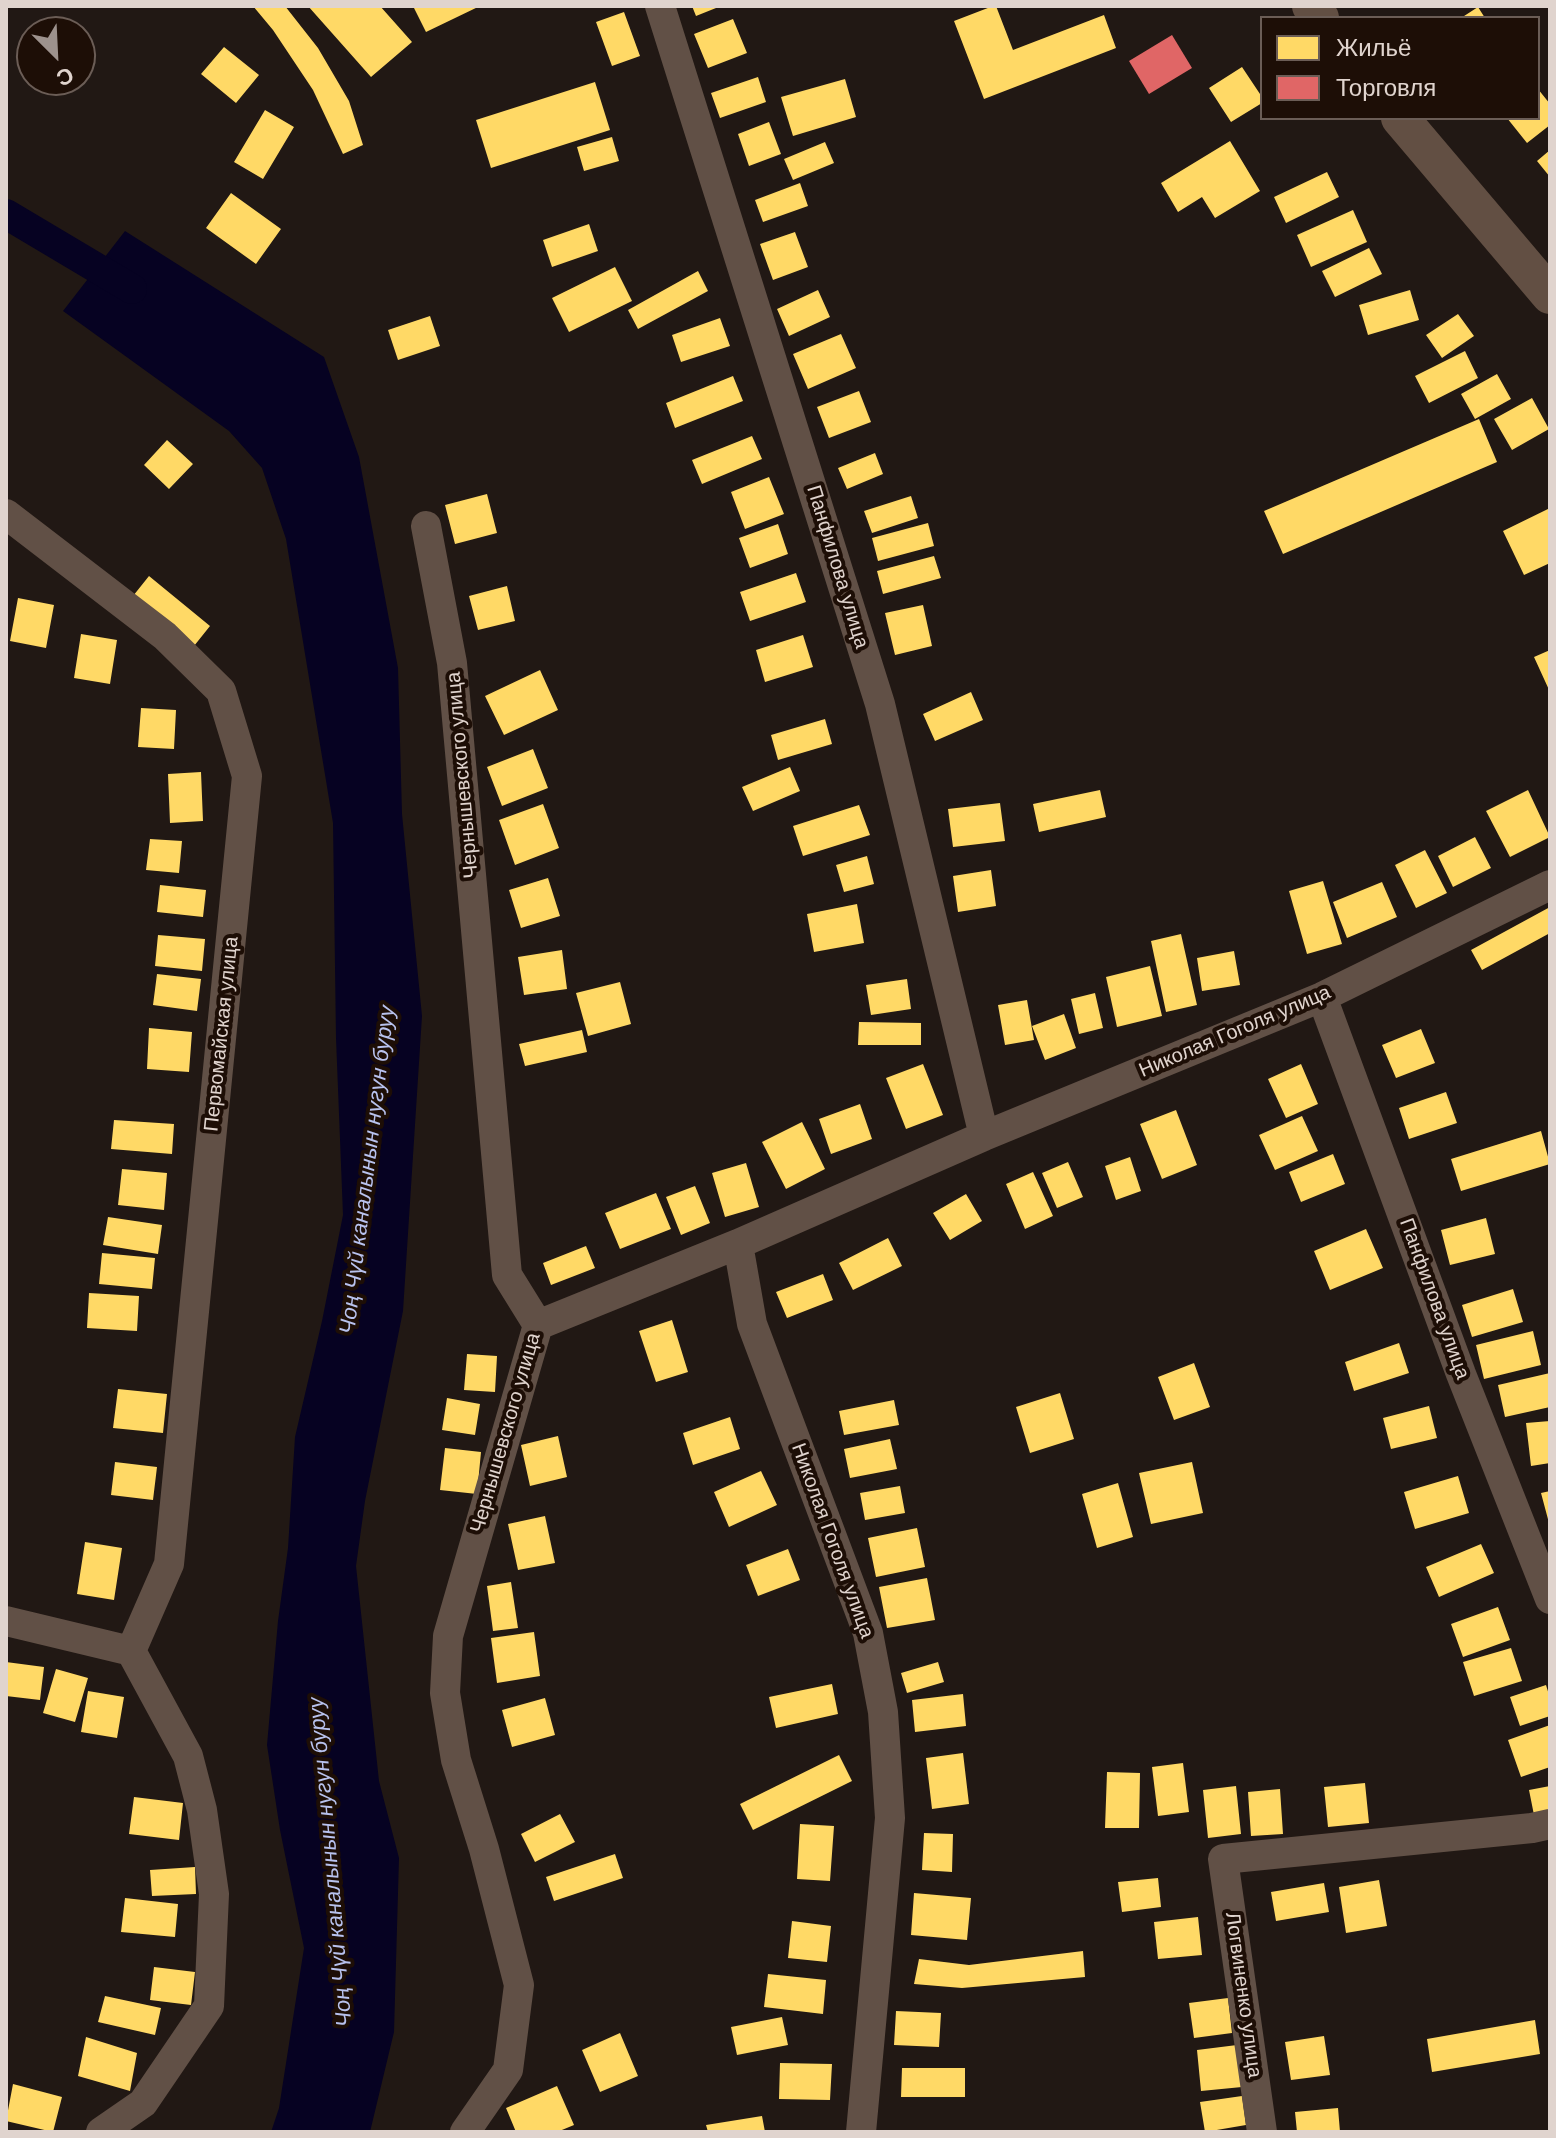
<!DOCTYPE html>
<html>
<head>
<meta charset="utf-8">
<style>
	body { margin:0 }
	#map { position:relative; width:1556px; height:2138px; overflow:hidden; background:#211814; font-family:Arial,sans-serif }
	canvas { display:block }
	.frame { position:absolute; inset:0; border:8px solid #e0d4ce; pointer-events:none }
	.legend { position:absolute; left:1260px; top:16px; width:280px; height:104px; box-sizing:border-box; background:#1d0e06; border:2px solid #6b5d56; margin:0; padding:10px 14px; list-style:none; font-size:24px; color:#e0d4ce }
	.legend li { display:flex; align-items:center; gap:16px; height:40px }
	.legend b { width:40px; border:2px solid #6b5d56 }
	.north { position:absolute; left:16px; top:16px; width:80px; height:80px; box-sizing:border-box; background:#1d0e06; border:2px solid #6b5d56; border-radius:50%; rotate:156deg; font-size:22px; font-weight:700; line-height:32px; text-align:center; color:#e0d4ce }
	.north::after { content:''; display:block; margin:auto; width:28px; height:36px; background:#9d928d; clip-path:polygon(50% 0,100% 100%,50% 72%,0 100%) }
</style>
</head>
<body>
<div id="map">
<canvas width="1556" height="2138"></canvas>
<div class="frame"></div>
<ul class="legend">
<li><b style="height:22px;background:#ffd966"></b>Жильё</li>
<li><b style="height:22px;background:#e06666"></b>Торговля</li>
</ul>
<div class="north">С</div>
</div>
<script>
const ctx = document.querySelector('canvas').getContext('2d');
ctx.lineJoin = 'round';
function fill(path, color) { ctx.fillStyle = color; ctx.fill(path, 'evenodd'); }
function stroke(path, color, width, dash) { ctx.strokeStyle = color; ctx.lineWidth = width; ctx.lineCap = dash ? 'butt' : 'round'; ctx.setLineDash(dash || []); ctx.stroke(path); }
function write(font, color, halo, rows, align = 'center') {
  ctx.font = font + ' Arial,sans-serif'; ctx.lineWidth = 8; ctx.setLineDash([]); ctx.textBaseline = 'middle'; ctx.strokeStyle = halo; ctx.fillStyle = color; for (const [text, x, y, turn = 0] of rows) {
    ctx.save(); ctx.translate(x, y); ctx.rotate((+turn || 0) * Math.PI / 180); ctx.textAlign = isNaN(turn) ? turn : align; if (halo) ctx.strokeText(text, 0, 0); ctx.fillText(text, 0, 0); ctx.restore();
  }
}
fill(new Path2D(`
	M 125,231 L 324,357 L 359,457 L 398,668 L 402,814 L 422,1016 L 403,1311 L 365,1501 L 356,1566 L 379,1781 L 399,1858 L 394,2032 L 370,2132 L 271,2132 L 279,2108 L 304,1948 L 280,1830 L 267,1745 L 278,1621 L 288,1548 L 295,1437 L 322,1321 L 343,1215 L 336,1038 L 333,823 L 286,539 L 262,468 L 229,431 L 63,311 Z`), '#060222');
fill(new Path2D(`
	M 253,6 L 285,6 L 318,48 L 349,101 L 363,145 L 343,154 L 313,90 L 273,30 Z
	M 308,6 L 380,6 L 412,42 L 371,77 Z
	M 413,6 L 480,6 L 426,32 Z
	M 692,6 L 721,6 L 696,16 Z
	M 993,6 L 996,6 L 1013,50 L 1104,15 L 1116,48 L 984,99 L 954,21 Z
	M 1478,7 L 1485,18 L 1461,18 Z
	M 624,12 L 640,56 L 612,66 L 596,22 Z
	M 733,19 L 747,53 L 708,68 L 694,34 Z
	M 224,47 L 259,75 L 236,103 L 201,74 Z
	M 1242,67 L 1262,97 L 1262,103 L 1231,122 L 1209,88 Z
	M 758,77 L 766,102 L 720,118 L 711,93 Z
	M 845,79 L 856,117 L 793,136 L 781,97 Z
	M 595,82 L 610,130 L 491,168 L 476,120 Z
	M 1538,89 L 1550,104 L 1550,125 L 1527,143 L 1507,118 L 1538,118 Z
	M 265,110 L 294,127 L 263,179 L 234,162 Z
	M 769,122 L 781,154 L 749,166 L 738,134 Z
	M 612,137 L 619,161 L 584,171 L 577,147 Z
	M 1230,141 L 1260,191 L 1215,218 L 1202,197 L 1178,212 L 1161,183 Z
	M 825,142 L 834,163 L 793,180 L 784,159 Z
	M 1550,150 L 1550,177 L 1537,161 Z
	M 1327,172 L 1339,197 L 1286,223 L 1274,197 Z
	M 800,183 L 808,206 L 763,222 L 755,200 Z
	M 231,193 L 281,229 L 256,264 L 206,228 Z
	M 1353,210 L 1367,242 L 1311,267 L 1297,235 Z
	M 589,224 L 598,251 L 552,267 L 543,240 Z
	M 795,232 L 808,267 L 773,280 L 760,244 Z
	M 1369,248 L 1382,274 L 1335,297 L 1322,271 Z
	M 615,267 L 632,301 L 569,332 L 552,298 Z
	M 698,271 L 708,291 L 638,329 L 628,310 Z
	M 818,290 L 830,317 L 789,336 L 777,309 Z
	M 1410,290 L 1419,320 L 1368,335 L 1359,305 Z
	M 1458,314 L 1474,336 L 1442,358 L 1426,335 Z
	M 430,316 L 440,346 L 398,360 L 388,330 Z
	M 720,318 L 730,346 L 681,362 L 672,335 Z
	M 841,334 L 856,368 L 808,389 L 793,354 Z
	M 1465,351 L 1478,378 L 1429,403 L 1415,376 Z
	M 1497,374 L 1511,399 L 1475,419 L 1461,394 Z
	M 733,376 L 743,401 L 675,428 L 666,403 Z
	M 859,391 L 871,422 L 829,438 L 817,407 Z
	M 1532,398 L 1549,429 L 1512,450 L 1494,419 Z
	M 1479,419 L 1497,462 L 1283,554 L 1264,511 Z
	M 752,436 L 762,459 L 702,484 L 692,460 Z
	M 167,440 L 193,464 L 169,489 L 144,465 Z
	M 875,453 L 883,474 L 847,489 L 838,468 Z
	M 769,477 L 784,514 L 745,529 L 731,492 Z
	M 487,494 L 497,533 L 455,544 L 445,505 Z
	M 911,496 L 918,518 L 872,533 L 864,511 Z
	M 1550,508 L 1550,563 L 1524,575 L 1503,531 Z
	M 928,523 L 934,546 L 878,561 L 872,538 Z
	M 778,524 L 788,554 L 750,568 L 739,538 Z
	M 934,556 L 941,578 L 883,594 L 877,571 Z
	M 796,573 L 806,602 L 750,621 L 740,592 Z
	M 149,576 L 210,626 L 190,651 L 129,601 Z
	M 507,586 L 515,621 L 478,630 L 469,596 Z
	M 18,598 L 54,605 L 46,648 L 10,641 Z
	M 923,605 L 932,646 L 895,655 L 885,613 Z
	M 81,634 L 117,640 L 110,684 L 74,678 Z
	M 803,635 L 813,667 L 765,682 L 756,650 Z
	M 1550,650 L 1550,692 L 1534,657 Z
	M 540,670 L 558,710 L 504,735 L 485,696 Z
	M 971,692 L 983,720 L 935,741 L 923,714 Z
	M 141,708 L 176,710 L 174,749 L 138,747 Z
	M 825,719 L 832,744 L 778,760 L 771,735 Z
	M 533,749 L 548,788 L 502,806 L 487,767 Z
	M 790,767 L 800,791 L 753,811 L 742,787 Z
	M 201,772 L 203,821 L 170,823 L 168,774 Z
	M 1100,790 L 1106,817 L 1039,832 L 1033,804 Z
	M 1528,790 L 1550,837 L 1510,857 L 1486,811 Z
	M 1000,803 L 1005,841 L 953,847 L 948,809 Z
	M 543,804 L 559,848 L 515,865 L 499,820 Z
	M 859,805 L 870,835 L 803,856 L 793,826 Z
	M 1475,837 L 1491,868 L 1453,887 L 1438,856 Z
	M 150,839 L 182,841 L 179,873 L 146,870 Z
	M 1425,850 L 1447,893 L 1416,908 L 1395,865 Z
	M 867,856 L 874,884 L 844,892 L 836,865 Z
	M 991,870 L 996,906 L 958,912 L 953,876 Z
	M 548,878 L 560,916 L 521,928 L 509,890 Z
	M 1323,881 L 1342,944 L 1307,954 L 1289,891 Z
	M 1382,882 L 1397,917 L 1347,938 L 1333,902 Z
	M 160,885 L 206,890 L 203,917 L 157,912 Z
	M 857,904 L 864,943 L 814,952 L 807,914 Z
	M 1550,907 L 1550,933 L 1482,970 L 1471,950 Z
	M 1181,934 L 1197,1005 L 1166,1012 L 1151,941 Z
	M 158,935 L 205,939 L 202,971 L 155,966 Z
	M 562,950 L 567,989 L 524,995 L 518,957 Z
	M 1234,951 L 1240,985 L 1202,991 L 1197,958 Z
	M 1150,966 L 1162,1016 L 1117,1027 L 1106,977 Z
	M 157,974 L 201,979 L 197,1011 L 153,1005 Z
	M 907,979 L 911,1009 L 871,1015 L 866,985 Z
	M 620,982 L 631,1024 L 588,1036 L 576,993 Z
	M 1095,993 L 1103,1028 L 1079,1034 L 1071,999 Z
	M 1027,1000 L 1034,1040 L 1005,1045 L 998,1005 Z
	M 1064,1014 L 1076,1048 L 1045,1060 L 1032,1026 Z
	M 859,1022 L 921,1023 L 921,1045 L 858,1045 Z
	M 149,1028 L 192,1032 L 189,1072 L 147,1069 Z
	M 1421,1029 L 1435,1063 L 1396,1078 L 1382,1045 Z
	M 582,1030 L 587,1052 L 525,1066 L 519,1044 Z
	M 923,1064 L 943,1115 L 906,1129 L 886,1078 Z
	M 1301,1064 L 1318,1104 L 1286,1118 L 1268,1079 Z
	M 1446,1092 L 1457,1123 L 1409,1139 L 1399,1108 Z
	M 860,1104 L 872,1139 L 831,1154 L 819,1119 Z
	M 1176,1110 L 1197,1165 L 1162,1179 L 1140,1124 Z
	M 1302,1116 L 1318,1151 L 1275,1170 L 1259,1135 Z
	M 114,1120 L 174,1124 L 172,1154 L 111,1149 Z
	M 802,1122 L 825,1169 L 786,1189 L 762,1142 Z
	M 1541,1131 L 1550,1164 L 1461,1191 L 1451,1159 Z
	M 1333,1154 L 1345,1184 L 1301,1202 L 1289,1172 Z
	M 1130,1157 L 1141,1191 L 1116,1200 L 1105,1166 Z
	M 1068,1162 L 1083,1197 L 1057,1208 L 1042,1173 Z
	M 746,1163 L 759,1207 L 725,1217 L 712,1173 Z
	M 122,1169 L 167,1173 L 164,1210 L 118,1205 Z
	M 1033,1172 L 1053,1216 L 1025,1229 L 1006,1184 Z
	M 695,1186 L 710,1223 L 681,1235 L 666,1197 Z
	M 656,1193 L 671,1229 L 620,1249 L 605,1213 Z
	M 966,1194 L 982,1221 L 950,1240 L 933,1213 Z
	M 108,1217 L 162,1225 L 158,1254 L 103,1245 Z
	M 1486,1218 L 1495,1254 L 1450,1265 L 1441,1230 Z
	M 1366,1229 L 1383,1268 L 1330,1290 L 1314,1251 Z
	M 888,1238 L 902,1266 L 853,1290 L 839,1263 Z
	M 586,1246 L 595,1268 L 551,1285 L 543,1263 Z
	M 102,1253 L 155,1258 L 152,1289 L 99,1284 Z
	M 823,1274 L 833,1300 L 787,1318 L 776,1292 Z
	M 1513,1289 L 1523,1322 L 1472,1337 L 1462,1305 Z
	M 89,1293 L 139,1296 L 137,1331 L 87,1328 Z
	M 672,1320 L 688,1372 L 656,1382 L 639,1331 Z
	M 1533,1331 L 1541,1365 L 1484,1379 L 1476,1345 Z
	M 1399,1343 L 1409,1373 L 1354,1391 L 1345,1362 Z
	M 467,1354 L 497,1356 L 495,1392 L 464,1390 Z
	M 1194,1363 L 1210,1407 L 1174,1420 L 1158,1377 Z
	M 1550,1373 L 1550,1407 L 1505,1417 L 1498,1385 Z
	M 118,1389 L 167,1394 L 163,1433 L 113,1428 Z
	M 1060,1393 L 1074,1439 L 1030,1453 L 1016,1407 Z
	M 447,1398 L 480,1404 L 475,1435 L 442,1430 Z
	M 894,1400 L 899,1425 L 844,1435 L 839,1411 Z
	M 1429,1406 L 1437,1438 L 1391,1449 L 1383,1418 Z
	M 730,1417 L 740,1449 L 693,1465 L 683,1433 Z
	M 1550,1421 L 1550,1463 L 1531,1466 L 1526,1423 Z
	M 558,1436 L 567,1477 L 530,1486 L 521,1445 Z
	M 890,1439 L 897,1469 L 850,1478 L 844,1449 Z
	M 445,1448 L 481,1452 L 477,1494 L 440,1490 Z
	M 115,1462 L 157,1467 L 153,1500 L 111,1495 Z
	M 1192,1462 L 1203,1513 L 1151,1524 L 1139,1473 Z
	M 761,1471 L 777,1505 L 729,1527 L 714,1492 Z
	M 1458,1476 L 1469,1513 L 1415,1529 L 1404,1492 Z
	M 1118,1483 L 1133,1537 L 1097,1548 L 1082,1494 Z
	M 900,1486 L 905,1513 L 865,1520 L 860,1493 Z
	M 1550,1491 L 1550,1523 L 1549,1523 L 1541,1493 Z
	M 545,1516 L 555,1563 L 518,1570 L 508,1524 Z
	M 917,1528 L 925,1567 L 876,1577 L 868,1538 Z
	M 85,1542 L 122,1548 L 114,1600 L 77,1594 Z
	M 1481,1544 L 1494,1573 L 1439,1597 L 1426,1567 Z
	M 788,1549 L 800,1580 L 758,1596 L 746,1565 Z
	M 927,1578 L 935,1620 L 887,1628 L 879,1587 Z
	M 511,1582 L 518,1628 L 493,1631 L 487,1586 Z
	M 1498,1607 L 1510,1640 L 1463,1657 L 1451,1624 Z
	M 534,1632 L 540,1676 L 497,1683 L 491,1638 Z
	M 1511,1648 L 1522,1681 L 1474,1696 L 1463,1662 Z
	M 6,1662 L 44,1667 L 40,1700 L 6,1696 Z
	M 938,1662 L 944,1682 L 907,1693 L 901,1673 Z
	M 56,1669 L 88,1678 L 75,1722 L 43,1713 Z
	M 832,1684 L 838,1714 L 776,1728 L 769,1697 Z
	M 1546,1685 L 1550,1698 L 1550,1716 L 1520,1726 L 1510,1697 Z
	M 88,1691 L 124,1697 L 117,1738 L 81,1732 Z
	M 963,1694 L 966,1726 L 915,1732 L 912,1700 Z
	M 545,1698 L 555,1735 L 512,1747 L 502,1710 Z
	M 1550,1725 L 1550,1767 L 1521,1777 L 1508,1740 Z
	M 963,1753 L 969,1804 L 932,1809 L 926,1758 Z
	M 839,1755 L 852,1781 L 753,1830 L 740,1804 Z
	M 1183,1763 L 1189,1812 L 1158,1816 L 1152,1767 Z
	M 1107,1772 L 1140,1773 L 1139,1828 L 1105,1828 Z
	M 1365,1783 L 1369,1823 L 1328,1827 L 1324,1787 Z
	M 1236,1786 L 1241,1834 L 1208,1838 L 1203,1790 Z
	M 1550,1786 L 1550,1812 L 1534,1815 L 1529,1790 Z
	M 1280,1789 L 1283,1834 L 1251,1836 L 1248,1792 Z
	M 134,1797 L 183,1803 L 179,1840 L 129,1834 Z
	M 560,1814 L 575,1842 L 535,1862 L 521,1834 Z
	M 800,1824 L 834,1826 L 830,1881 L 797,1879 Z
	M 924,1833 L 953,1834 L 952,1872 L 922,1870 Z
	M 615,1854 L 623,1878 L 554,1901 L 546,1877 Z
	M 195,1867 L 196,1894 L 152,1896 L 150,1870 Z
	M 1158,1878 L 1161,1907 L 1122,1912 L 1118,1882 Z
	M 1379,1880 L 1387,1926 L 1346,1933 L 1339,1887 Z
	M 1324,1883 L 1329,1912 L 1276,1921 L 1271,1892 Z
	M 914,1893 L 971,1898 L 967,1940 L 911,1935 Z
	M 125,1898 L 178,1904 L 175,1937 L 121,1932 Z
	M 1198,1917 L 1202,1955 L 1158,1959 L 1154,1922 Z
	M 792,1921 L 831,1926 L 827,1962 L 788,1958 Z
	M 1083,1951 L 1085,1977 L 962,1988 L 914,1984 L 919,1959 L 969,1965 Z
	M 154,1967 L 195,1972 L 191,2005 L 150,2000 Z
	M 768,1974 L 826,1980 L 823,2014 L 764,2007 Z
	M 105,1996 L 161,2008 L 155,2035 L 98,2022 Z
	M 1228,1998 L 1232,2033 L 1194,2038 L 1189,2003 Z
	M 896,2011 L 941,2013 L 939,2047 L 894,2045 Z
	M 782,2017 L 788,2045 L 737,2055 L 731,2027 Z
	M 1535,2020 L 1540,2054 L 1432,2072 L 1427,2039 Z
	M 620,2033 L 638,2076 L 600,2092 L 582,2050 Z
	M 1324,2036 L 1330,2075 L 1291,2080 L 1285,2042 Z
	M 86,2037 L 137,2053 L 130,2091 L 78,2076 Z
	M 1237,2045 L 1242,2087 L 1201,2091 L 1197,2050 Z
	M 780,2063 L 832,2064 L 830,2100 L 779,2099 Z
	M 902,2068 L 965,2068 L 965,2097 L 901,2097 Z
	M 13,2084 L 62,2097 L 53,2132 L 6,2121 Z
	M 557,2086 L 574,2125 L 557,2132 L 516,2132 L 506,2108 Z
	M 1242,2096 L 1246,2125 L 1205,2132 L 1200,2102 Z
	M 1338,2108 L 1340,2132 L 1297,2132 L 1295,2112 Z
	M 762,2116 L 765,2132 L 708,2132 L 706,2125 Z`), '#ffd966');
fill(new Path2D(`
	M 1172,35 L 1192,68 L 1149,94 L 1129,61 Z`), '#e06666');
stroke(new Path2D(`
	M 6,214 L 132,289`), '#060222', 30);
stroke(new Path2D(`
	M 660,6 L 880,704 L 984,1136
	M 6,514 L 165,636 L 221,691 L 247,776 L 169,1564 L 131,1651
	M 426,526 L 452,663 L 507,1275 L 538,1325 L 448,1636 L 445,1693 L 456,1760 L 484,1849 L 519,1985 L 508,2070 L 465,2132
	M 1322,997 L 1461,1374 L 1550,1599
	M 738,1244 L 752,1324 L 868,1633 L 883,1712 L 890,1818 L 861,2132
	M 538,1325 L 738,1244 L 984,1136 L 1322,997 L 1550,885
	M 6,1621 L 131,1651 L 188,1756 L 202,1810 L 214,1894 L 209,2006 L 143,2103 L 101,2132
	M 1262,2132 L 1223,1859 L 1532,1828 L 1550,1824`), '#615046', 30);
stroke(new Path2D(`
	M 1311,6 L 1320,18
	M 1400,118 L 1550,295`), '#624f43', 38);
write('20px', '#e0d4ce', '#1d0e06', [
	["Панфилова улица",837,567,73],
	["Чернышевского улица",463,775,-95],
	["Николая Гоголя улица",1235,1032,-23],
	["Первомайская улица",222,1034,-84],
	["Панфилова улица",1434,1299,70],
	["Чернышевского улица",506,1433,-74],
	["Николая Гоголя улица",832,1541,70],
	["Логвиненко улица",1243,1995,82]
]);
write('italic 22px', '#b8c2ee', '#1d0e06', [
	["Чоң Чүй каналынын нугун буруу",368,1170,-83],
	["Чоң Чүй каналынын нугун буруу",331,1862,-95]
]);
</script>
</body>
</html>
